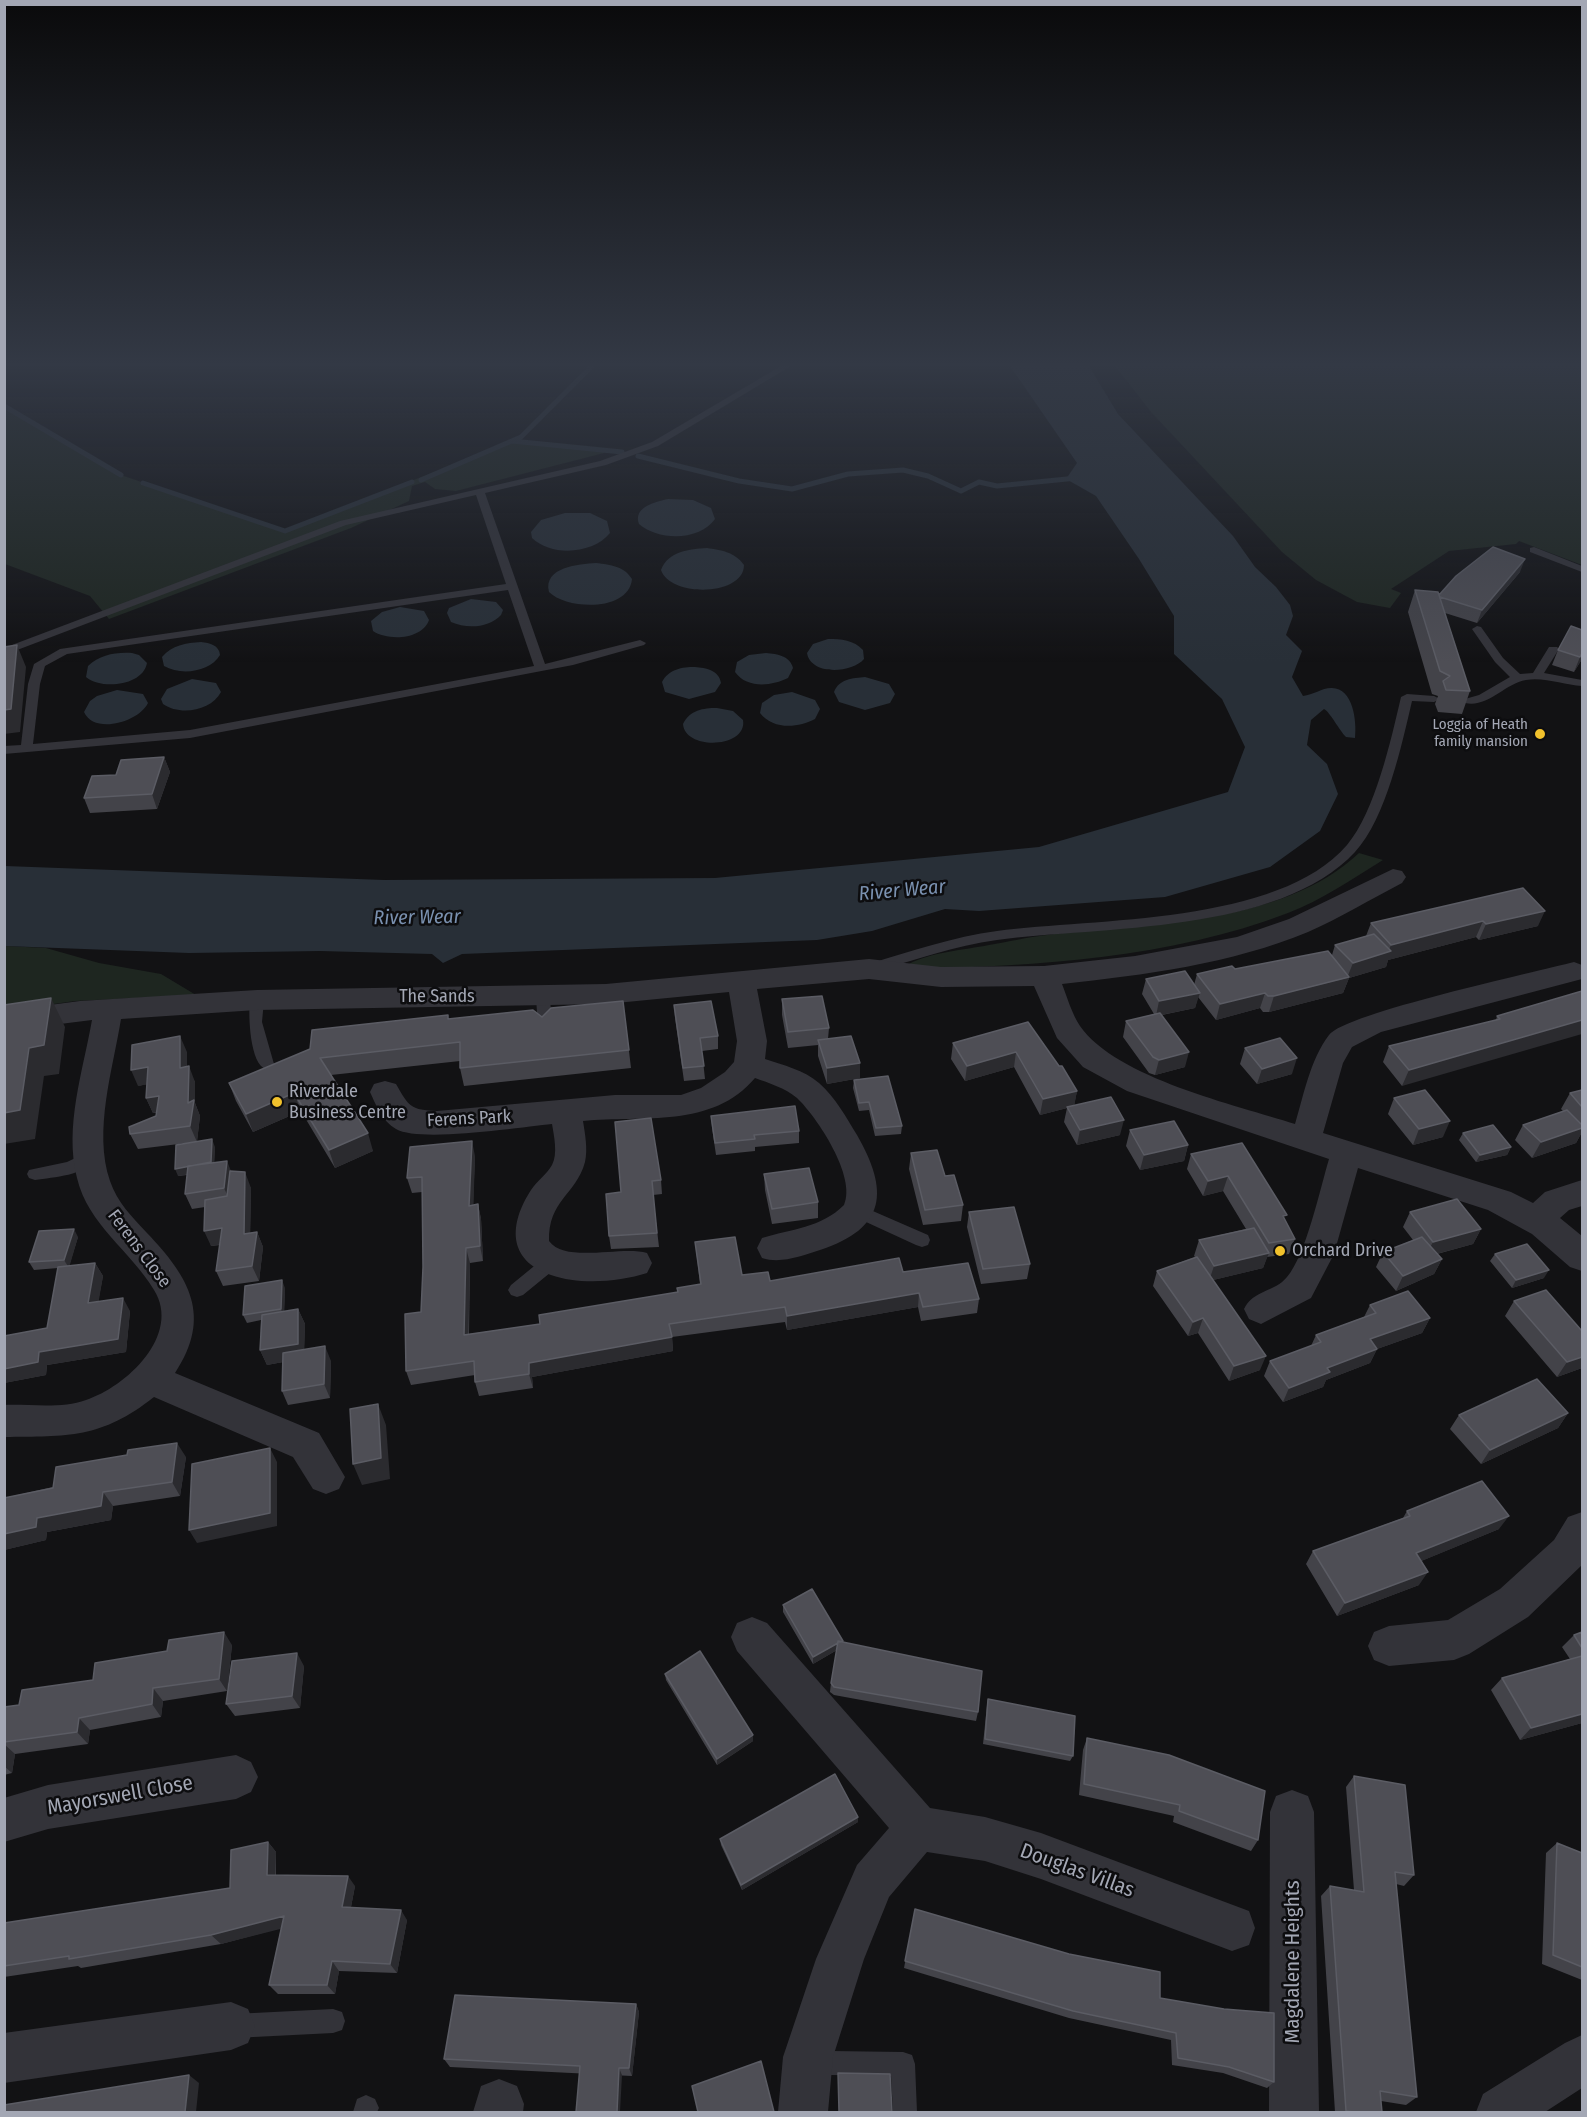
<!DOCTYPE html>
<html>
<head>
<meta charset="utf-8">
<style>
	body { margin:0 }
	#map { position:relative; width:1587px; height:2117px; overflow:hidden; background:#121214; font-family:"Fira Sans Condensed",sans-serif }
	canvas { display:block }
	.frame { position:absolute; inset:0; border:6px solid #a3a7b4; pointer-events:none }
</style>
</head>
<body>
<div id="map">
<canvas width="1587" height="2117"></canvas>
<div class="frame"></div>
</div>
<script>
const ctx = document.querySelector('canvas').getContext('2d');
ctx.lineJoin = 'round';
function fill(path, color) { ctx.fillStyle = color; ctx.fill(path, 'evenodd'); }
function stroke(path, color, width, dash) { ctx.strokeStyle = color; ctx.lineWidth = width; ctx.lineCap = dash ? 'butt' : 'round'; ctx.setLineDash(dash || []); ctx.stroke(path); }
function write(font, color, halo, rows, align = 'center') {
  ctx.font = font + ' "Fira Sans Condensed",sans-serif'; ctx.lineWidth = 5; ctx.setLineDash([]); ctx.textBaseline = 'middle'; ctx.strokeStyle = halo; ctx.fillStyle = color; for (const [text, x, y, turn = 0] of rows) {
    ctx.save(); ctx.translate(x, y); ctx.rotate((+turn || 0) * Math.PI / 180); ctx.textAlign = isNaN(turn) ? turn : align; if (halo) ctx.strokeText(text, 0, 0); ctx.fillText(text, 0, 0); ctx.restore();
  }
}
fill(new Path2D(`
	M 1115,366 L 1582,366 L 1582,565 L 1519,541 L 1516,544 L 1449,551 L 1391,589 L 1401,593 L 1390,608 L 1357,602 L 1316,580 L 1282,552 L 1151,412 Z
	M 5,406 L 30,419 L 121,475 L 285,531 L 512,441 L 608,452 L 456,491 L 435,489 L 425,482 L 412,486 L 409,501 L 351,528 L 109,619 L 90,596 L 5,564 Z
	M 1359,853 L 1383,860 C 1352,879 1322,900 1288,913 C 1171,958 1038,966 914,969 L 909,964 C 931,952 964,950 989,945 C 1008,942 1027,937 1047,935 C 1146,922 1282,926 1359,853 Z
	M 5,946 L 46,948 L 99,963 L 161,974 L 196,995 L 75,1001 L 5,1011 Z`), '#1e2620');
fill(new Path2D(`
	M 1010,366 L 1089,366 L 1118,414 L 1233,536 L 1255,567 L 1276,587 L 1290,605 L 1293,616 L 1286,635 L 1302,651 L 1292,677 L 1303,696 C 1313,695 1322,688 1331,688 C 1353,687 1357,721 1355,738 L 1346,737 C 1339,730 1330,712 1324,709 L 1311,720 L 1307,745 L 1327,764 L 1338,794 L 1320,831 L 1270,867 L 1165,897 L 979,911 L 945,909 L 872,931 L 817,940 L 462,954 L 443,963 L 432,954 L 320,951 L 189,953 L 5,946 L 5,866 L 384,880 L 715,878 L 1039,847 L 1228,792 L 1245,747 L 1222,699 L 1174,654 L 1174,616 L 1139,559 L 1096,496 L 1066,479 L 1077,463 Z
	M 668,499 L 693,500 L 711,508 L 715,519 C 700,541 658,541 639,524 C 633,507 655,502 668,499 Z
	M 565,513 L 590,513 L 607,521 L 610,533 C 593,554 552,557 532,538 L 531,532 L 541,520 Z
	M 707,548 C 721,550 735,552 744,565 C 744,596 671,598 661,570 C 668,551 690,549 707,548 Z
	M 596,563 C 611,565 624,566 632,579 C 629,612 567,610 549,592 C 543,567 579,564 596,563 Z
	M 471,599 L 496,602 L 503,610 L 501,615 C 489,628 467,629 451,622 L 447,613 L 449,608 Z
	M 400,607 L 424,611 L 429,620 C 422,640 388,641 373,631 L 371,621 L 382,612 Z
	M 828,639 C 841,639 854,640 863,650 L 864,659 C 852,673 811,676 807,653 L 813,644 Z
	M 201,642 C 210,643 219,645 220,655 C 210,672 181,676 164,666 L 162,657 C 172,645 186,643 201,642 Z
	M 132,653 L 139,655 L 147,663 C 143,686 101,690 86,677 L 88,666 C 100,655 115,652 132,653 Z
	M 766,653 C 778,654 790,656 793,668 L 788,678 C 772,686 747,689 735,672 L 737,662 L 749,655 Z
	M 695,667 C 706,668 719,670 721,683 L 715,692 L 689,699 L 665,692 L 662,682 C 669,669 682,667 695,667 Z
	M 865,677 L 889,684 L 895,694 L 890,703 L 865,710 L 839,702 L 834,692 C 839,679 853,678 865,677 Z
	M 192,679 L 216,683 L 221,692 C 211,711 180,716 163,704 L 161,699 L 167,689 Z
	M 117,690 L 143,694 L 148,703 C 139,722 94,735 84,712 L 90,701 L 97,696 Z
	M 792,692 L 815,700 L 820,709 L 815,719 C 798,728 773,730 760,713 L 762,703 L 774,695 Z
	M 717,708 L 733,711 L 743,720 C 748,748 685,751 683,724 C 690,710 703,708 717,708 Z`), '#282f37');
stroke(new Path2D(`
	M 4,406 L 121,475
	M 512,441 L 622,452
	M 638,456 L 739,481 L 792,489 L 848,474 L 903,470 L 928,476 L 961,491 L 979,482 L 997,486 L 1077,478
	M 421,480 L 521,437 L 592,366
	M 143,483 L 285,531 L 412,482`), '#282f37', 5);
fill(new Path2D(`
	M 781,366 L 791,366 L 658,446 L 606,465 L 485,493 L 545,664 L 640,640 L 646,643 L 644,645 L 573,665 L 190,738 L 4,754 L 4,746 L 21,745 L 28,684 L 34,664 L 60,649 L 506,584 L 476,495 L 346,525 L 4,655 L 4,648 L 340,521 L 600,461 L 652,442 ZM 508,590 L 534,666 L 190,730 L 33,744 L 40,684 L 45,666 L 67,654 Z
	M 1534,547 L 1582,566 L 1582,572 L 1530,552 L 1530,548 Z
	M 1477,626 L 1481,627 L 1503,658 L 1520,674 L 1533,673 L 1549,647 L 1557,647 L 1559,649 L 1544,673 L 1582,680 L 1582,686 C 1564,685 1545,677 1526,680 C 1504,684 1488,708 1465,703 L 1465,699 L 1479,695 L 1510,677 L 1495,662 L 1472,629 Z
	M 1407,694 L 1434,696 L 1440,699 L 1434,702 L 1412,701 C 1402,744 1386,819 1355,852 C 1279,934 1101,926 997,940 C 955,946 914,960 874,972 L 867,967 L 869,964 C 911,951 953,937 997,931 C 1095,918 1278,925 1347,845 C 1375,812 1391,740 1401,697 Z
	M 543,992 L 550,997 L 552,1028 L 545,1033 L 538,1028 L 536,997 Z
	M 257,995 L 264,1000 L 262,1022 L 274,1064 L 266,1069 C 250,1065 248,1015 250,1000 Z
	M 88,1152 L 94,1154 L 96,1158 C 85,1176 54,1177 35,1180 L 29,1178 L 27,1174 L 29,1170 L 67,1162 Z
	M 859,1205 L 928,1235 L 930,1240 L 928,1245 L 922,1247 L 916,1245 L 853,1216 L 851,1211 L 853,1206 Z
	M 550,1256 L 556,1258 L 558,1263 L 556,1268 L 523,1295 L 517,1297 L 511,1295 L 508,1290 L 511,1285 L 544,1258 Z
	M 333,2009 L 342,2012 L 345,2021 L 342,2030 L 333,2033 L 234,2038 L 225,2035 L 222,2026 L 225,2017 L 234,2014 Z
	M 831,2051 L 903,2052 L 912,2055 L 915,2064 L 917,2112 L 893,2112 L 891,2076 L 831,2075 L 822,2072 L 819,2063 L 822,2054 Z
	M 366,2095 L 375,2099 L 379,2108 L 377,2112 L 353,2112 L 357,2099 Z`), '#333339');
fill(new Path2D(`
	M 1393,869 L 1402,871 L 1406,877 L 1402,883 C 1371,899 1340,918 1308,932 C 1231,964 1144,975 1062,984 C 1067,997 1072,1014 1080,1026 C 1116,1078 1236,1105 1295,1124 C 1304,1094 1310,1060 1329,1035 C 1346,1013 1536,972 1574,962 L 1582,965 L 1582,979 L 1381,1032 L 1352,1047 L 1343,1063 L 1323,1133 L 1511,1192 L 1533,1203 L 1545,1192 L 1582,1180 L 1582,1206 L 1569,1210 L 1560,1218 L 1582,1236 L 1582,1271 L 1570,1267 L 1532,1234 L 1488,1210 L 1358,1168 L 1334,1254 L 1311,1298 L 1261,1324 L 1249,1319 L 1244,1309 C 1253,1290 1275,1292 1287,1277 C 1306,1255 1320,1189 1329,1159 L 1127,1091 L 1083,1067 L 1057,1038 L 1034,986 L 941,987 L 869,979 L 757,989 L 767,1041 L 765,1059 C 783,1065 804,1070 819,1083 C 835,1097 846,1117 857,1135 C 889,1191 887,1228 820,1250 C 801,1256 781,1264 762,1258 L 757,1248 L 762,1238 C 791,1229 821,1228 844,1205 C 857,1177 817,1117 797,1098 C 785,1088 769,1083 755,1078 C 712,1129 643,1115 583,1121 C 585,1134 588,1149 585,1162 C 576,1195 548,1200 549,1241 C 566,1264 622,1245 647,1253 L 652,1263 L 647,1273 C 619,1282 579,1285 551,1275 C 507,1260 509,1224 531,1190 C 537,1181 547,1174 552,1165 C 558,1154 554,1136 552,1124 C 521,1127 420,1143 396,1129 C 382,1121 376,1105 370,1092 L 374,1084 L 385,1081 L 396,1084 C 409,1107 411,1110 437,1111 L 615,1095 L 681,1095 L 701,1088 L 725,1072 L 734,1062 L 737,1041 L 729,992 L 606,1004 L 257,1010 L 121,1019 C 113,1069 93,1131 110,1181 C 117,1202 132,1217 147,1233 C 189,1277 213,1316 175,1373 L 319,1433 L 345,1477 L 339,1489 L 326,1494 L 313,1489 L 293,1457 L 154,1397 C 101,1439 68,1436 4,1437 L 4,1405 C 30,1404 62,1409 86,1400 C 126,1387 182,1335 154,1290 C 131,1251 88,1225 77,1178 C 64,1127 83,1071 92,1020 L 4,1031 L 4,1011 L 80,1001 L 257,990 L 606,984 L 869,959 L 941,967 L 1044,966 L 1135,956 L 1237,937 L 1289,919 Z
	M 1582,1512 L 1582,1565 L 1528,1617 L 1469,1654 L 1454,1660 L 1389,1666 L 1374,1660 L 1368,1646 L 1374,1632 L 1389,1626 L 1448,1620 L 1500,1589 L 1554,1540 L 1568,1517 Z
	M 752,1617 L 767,1623 L 930,1808 L 985,1817 L 1041,1833 L 1249,1911 L 1255,1928 L 1249,1945 L 1232,1951 L 1041,1879 L 985,1861 L 927,1852 L 889,1897 L 864,1959 L 833,2057 L 828,2112 L 778,2112 L 783,2057 L 816,1959 L 857,1865 L 889,1828 L 737,1651 L 731,1637 L 737,1623 Z
	M 236,1755 L 251,1762 L 258,1777 L 251,1792 L 236,1799 L 48,1829 L 4,1842 L 4,1798 L 48,1785 Z
	M 1292,1790 L 1308,1796 L 1314,1812 L 1319,2112 L 1269,2112 L 1270,1812 L 1276,1796 Z
	M 231,2002 L 248,2009 L 255,2026 L 248,2043 L 231,2050 L 4,2083 L 4,2033 Z
	M 1582,2035 L 1582,2088 L 1545,2112 L 1476,2112 L 1483,2094 L 1565,2043 Z
	M 499,2079 L 517,2086 L 524,2104 L 523,2112 L 473,2112 L 481,2086 Z`), '#333339');
fill(new Path2D(`
	M 1520,572 L 1477,623 L 1445,613 L 1470,691 L 1462,714 L 1438,712 L 1435,704 L 1438,696 L 1432,694 L 1408,612 L 1415,590 L 1439,595 Z
	M 1582,630 L 1582,659 L 1574,672 L 1552,665 L 1558,650 Z
	M 164,757 L 170,772 L 157,809 L 90,813 L 84,798 L 116,775 Z
	M 1523,888 L 1538,926 L 1479,940 L 1476,937 L 1388,960 L 1386,967 L 1349,978 L 1343,993 L 1269,1012 L 1263,1012 L 1260,1008 L 1216,1020 L 1198,997 L 1195,1008 L 1162,1015 L 1185,1067 L 1155,1075 L 1149,1073 L 1123,1037 L 1126,1021 L 1154,1014 L 1142,994 L 1146,979 L 1194,985 L 1197,974 L 1332,955 L 1335,945 L 1366,936 L 1371,923 Z
	M 782,999 L 829,1028 L 828,1039 L 860,1063 L 860,1078 L 827,1084 L 818,1056 L 818,1045 L 788,1048 L 782,1015 Z
	M 623,1001 L 631,1068 L 464,1086 L 460,1068 L 460,1061 L 331,1075 L 373,1151 L 335,1168 L 301,1111 L 253,1132 L 236,1101 L 229,1083 L 449,1019 L 542,1017 Z
	M 1544,1002 L 1402,1086 L 1383,1062 L 1389,1046 L 1496,1020 L 1497,1016 Z
	M 674,1005 L 718,1036 L 718,1049 L 702,1051 L 705,1079 L 684,1081 L 675,1018 Z
	M 1028,1022 L 1077,1091 L 1074,1105 L 1120,1135 L 1077,1145 L 1064,1122 L 1067,1108 L 1040,1115 L 1014,1067 L 965,1081 L 951,1059 L 953,1043 Z
	M 1245,1048 L 1292,1074 L 1257,1084 L 1240,1064 Z
	M 187,1052 L 187,1067 L 195,1082 L 195,1103 L 200,1116 L 197,1141 L 215,1147 L 214,1162 L 231,1171 L 251,1188 L 250,1233 L 257,1232 L 263,1247 L 259,1281 L 223,1286 L 216,1271 L 220,1245 L 211,1246 L 205,1207 L 192,1209 L 185,1194 L 187,1175 L 178,1176 L 187,1143 L 138,1149 L 130,1134 L 156,1116 L 157,1113 L 153,1113 L 146,1098 L 147,1084 L 138,1086 Z
	M 854,1080 L 902,1126 L 901,1134 L 875,1136 L 869,1110 L 859,1111 L 853,1088 Z
	M 1582,1090 L 1582,1132 L 1576,1143 L 1532,1158 L 1515,1140 L 1523,1125 L 1563,1111 L 1561,1109 L 1570,1093 Z
	M 1394,1098 L 1443,1137 L 1413,1145 L 1388,1114 Z
	M 711,1116 L 799,1131 L 799,1143 L 755,1147 L 755,1151 L 716,1155 L 712,1128 Z
	M 615,1122 L 661,1180 L 662,1194 L 653,1195 L 659,1247 L 611,1249 L 609,1236 L 621,1192 Z
	M 1130,1130 L 1188,1145 L 1184,1161 L 1140,1170 L 1126,1146 Z
	M 1463,1133 L 1511,1147 L 1507,1155 L 1476,1162 L 1459,1140 Z
	M 1242,1143 L 1295,1239 L 1289,1254 L 1267,1257 L 1263,1268 L 1213,1280 L 1260,1370 L 1229,1381 L 1198,1333 L 1188,1336 L 1153,1286 L 1157,1271 L 1195,1257 L 1194,1256 L 1199,1240 L 1246,1229 L 1223,1191 L 1203,1196 L 1187,1169 L 1191,1154 Z
	M 911,1153 L 945,1176 L 963,1205 L 961,1221 L 923,1225 L 909,1169 Z
	M 475,1156 L 473,1205 L 478,1204 L 481,1219 L 483,1261 L 470,1263 L 469,1334 L 540,1324 L 677,1292 L 700,1284 L 695,1242 L 742,1275 L 770,1281 L 903,1272 L 979,1299 L 977,1313 L 921,1321 L 918,1307 L 787,1330 L 785,1322 L 672,1337 L 673,1351 L 532,1377 L 533,1388 L 479,1396 L 475,1382 L 475,1375 L 411,1385 L 406,1371 L 421,1312 L 423,1267 L 422,1192 L 412,1193 L 407,1178 Z
	M 764,1174 L 818,1202 L 818,1218 L 772,1224 L 765,1190 Z
	M 969,1212 L 1030,1264 L 1027,1279 L 981,1284 L 967,1227 Z
	M 1410,1212 L 1481,1229 L 1473,1244 L 1437,1254 L 1442,1259 L 1434,1274 L 1396,1291 L 1376,1267 L 1383,1252 L 1413,1240 L 1403,1227 Z
	M 78,1237 L 69,1266 L 95,1263 L 103,1276 L 98,1302 L 130,1311 L 126,1352 L 47,1365 L 46,1375 L 4,1383 L 4,1336 L 47,1328 L 58,1268 L 34,1270 L 29,1262 Z
	M 1495,1254 L 1544,1278 L 1512,1288 L 1490,1261 Z
	M 285,1288 L 284,1312 L 298,1309 L 305,1324 L 304,1350 L 331,1361 L 330,1398 L 288,1405 L 282,1391 L 283,1362 L 267,1365 L 260,1350 L 261,1320 L 247,1323 L 243,1315 Z
	M 1514,1301 L 1582,1331 L 1582,1368 L 1557,1377 L 1505,1316 Z
	M 1370,1305 L 1430,1318 L 1422,1333 L 1377,1349 L 1370,1363 L 1326,1380 L 1323,1387 L 1283,1402 L 1264,1376 L 1270,1361 L 1311,1346 L 1316,1335 L 1364,1317 Z
	M 1568,1413 L 1558,1428 L 1481,1464 L 1450,1429 L 1459,1415 Z
	M 186,1457 L 180,1496 L 113,1506 L 111,1520 L 47,1532 L 46,1540 L 4,1550 L 4,1498 Z
	M 1407,1511 L 1499,1529 L 1421,1561 L 1419,1585 L 1337,1616 L 1306,1564 L 1313,1551 L 1403,1518 Z
	M 783,1605 L 842,1642 L 978,1712 L 976,1721 L 834,1695 L 830,1692 L 831,1683 L 837,1650 L 813,1664 L 783,1612 Z
	M 1582,1632 L 1582,1723 L 1520,1740 L 1491,1690 L 1502,1678 L 1570,1659 L 1562,1647 L 1574,1635 Z
	M 232,1645 L 227,1691 L 163,1701 L 161,1717 L 90,1730 L 88,1744 L 15,1754 L 12,1773 L 4,1775 L 4,1707 L 19,1705 L 93,1680 Z
	M 304,1666 L 300,1708 L 235,1716 L 226,1704 Z
	M 665,1674 L 753,1741 L 717,1765 L 666,1680 Z
	M 988,1699 L 1073,1756 L 1070,1761 L 983,1744 L 987,1705 Z
	M 1087,1738 L 1258,1840 L 1251,1851 L 1173,1822 L 1174,1816 L 1079,1795 L 1083,1750 Z
	M 1354,1776 L 1414,1875 L 1404,1886 L 1396,1884 L 1417,2097 L 1406,2105 L 1381,2101 L 1382,2112 L 1335,2112 L 1321,1896 L 1330,1886 L 1354,1890 L 1346,1787 Z
	M 858,1822 L 742,1890 L 721,1845 L 720,1839 Z
	M 268,1842 L 276,1852 L 276,1876 L 355,1886 L 351,1907 L 407,1920 L 397,1973 L 339,1971 L 335,1994 L 278,1994 L 269,1985 L 281,1928 L 221,1944 L 81,1968 L 78,1966 L 4,1977 L 4,1923 L 230,1888 Z
	M 1557,1843 L 1582,1853 L 1582,1980 L 1542,1964 L 1546,1853 Z
	M 915,1909 L 1160,1998 L 1274,2082 L 1267,2088 L 1223,2073 L 1172,2065 L 1171,2040 L 1069,2018 L 904,1968 Z
	M 636,2004 L 639,2012 L 632,2076 L 450,2067 L 444,2059 Z`), '#434349');
fill(new Path2D(`
	M 1525,559 L 1520,572 L 1477,623 L 1482,610 Z
	M 17,645 L 26,667 L 20,732 L 4,734 L 4,710 Z
	M 1582,653 L 1582,659 L 1574,672 L 1580,657 Z
	M 164,757 L 170,772 L 157,809 L 152,794 Z
	M 1545,911 L 1538,926 L 1479,940 L 1486,924 Z
	M 1483,921 L 1476,937 L 1388,960 L 1386,967 L 1349,978 L 1343,993 L 1269,1012 L 1274,996 L 1347,978 L 1353,963 L 1388,952 L 1391,945 Z
	M 1200,993 L 1195,1008 L 1156,1016 L 1159,1001 Z
	M 1265,993 L 1260,1008 L 1216,1020 L 1220,1004 Z
	M 51,998 L 65,1027 L 59,1074 L 44,1076 L 35,1139 L 4,1144 L 4,1113 L 29,1048 Z
	M 1582,1020 L 1582,1034 L 1402,1086 L 1409,1070 Z
	M 180,1036 L 187,1052 L 187,1083 L 180,1068 Z
	M 1016,1052 L 1014,1067 L 965,1081 L 967,1066 Z
	M 1189,1052 L 1185,1067 L 1155,1075 L 1159,1060 Z
	M 1297,1058 L 1292,1074 L 1257,1084 L 1262,1069 Z
	M 860,1063 L 860,1078 L 827,1084 L 827,1068 Z
	M 189,1066 L 195,1082 L 195,1103 L 200,1116 L 197,1142 L 190,1126 L 188,1103 Z
	M 148,1067 L 155,1083 L 138,1086 L 131,1070 Z
	M 1077,1091 L 1074,1107 L 1067,1107 L 1067,1108 L 1040,1115 L 1043,1099 Z
	M 294,1093 L 301,1111 L 253,1132 L 246,1114 Z
	M 159,1096 L 166,1111 L 153,1113 L 146,1098 Z
	M 1124,1120 L 1120,1135 L 1077,1145 L 1080,1130 Z
	M 1450,1121 L 1443,1137 L 1413,1145 L 1419,1129 Z
	M 1582,1128 L 1582,1132 L 1576,1143 L 1532,1158 L 1541,1142 Z
	M 368,1133 L 373,1151 L 335,1168 L 329,1150 Z
	M 212,1139 L 215,1147 L 214,1170 L 178,1176 L 175,1169 Z
	M 472,1141 L 475,1156 L 473,1220 L 469,1206 Z
	M 1188,1145 L 1184,1161 L 1140,1170 L 1144,1155 Z
	M 1511,1147 L 1507,1155 L 1476,1162 L 1480,1155 Z
	M 227,1161 L 233,1176 L 231,1203 L 224,1188 Z
	M 245,1172 L 251,1188 L 250,1249 L 244,1234 Z
	M 1228,1176 L 1223,1191 L 1203,1196 L 1208,1181 Z
	M 478,1204 L 481,1219 L 483,1261 L 480,1246 Z
	M 222,1228 L 229,1243 L 211,1246 L 204,1231 Z
	M 74,1229 L 78,1237 L 69,1268 L 64,1260 Z
	M 1481,1229 L 1473,1244 L 1425,1257 L 1433,1242 Z
	M 257,1232 L 263,1247 L 259,1281 L 252,1266 Z
	M 466,1248 L 470,1263 L 468,1349 L 464,1335 Z
	M 1269,1253 L 1263,1268 L 1209,1281 L 1214,1266 Z
	M 1442,1259 L 1434,1274 L 1396,1291 L 1403,1276 Z
	M 95,1263 L 103,1276 L 96,1317 L 88,1303 Z
	M 1549,1270 L 1544,1278 L 1512,1288 L 1516,1280 Z
	M 282,1280 L 285,1288 L 284,1317 L 281,1309 Z
	M 919,1293 L 918,1307 L 787,1330 L 787,1316 Z
	M 123,1298 L 130,1311 L 126,1352 L 47,1365 L 46,1375 L 4,1383 L 4,1369 L 39,1352 Z
	M 298,1309 L 305,1324 L 304,1358 L 267,1365 L 260,1350 Z
	M 1203,1318 L 1198,1333 L 1188,1336 L 1193,1322 Z
	M 1430,1318 L 1422,1333 L 1363,1354 L 1370,1339 Z
	M 672,1337 L 673,1351 L 532,1377 L 533,1388 L 529,1374 L 529,1363 Z
	M 325,1346 L 331,1361 L 330,1398 L 324,1384 Z
	M 1377,1349 L 1370,1363 L 1326,1380 L 1323,1387 L 1283,1402 L 1289,1388 L 1327,1368 Z
	M 1266,1356 L 1260,1370 L 1229,1381 L 1234,1366 Z
	M 1582,1357 L 1582,1368 L 1557,1377 L 1567,1362 Z
	M 378,1404 L 386,1425 L 390,1479 L 362,1485 L 353,1464 Z
	M 1568,1413 L 1558,1428 L 1481,1464 L 1490,1450 Z
	M 177,1443 L 186,1457 L 180,1496 L 172,1482 Z
	M 270,1448 L 277,1462 L 277,1526 L 197,1543 L 189,1530 Z
	M 103,1492 L 113,1506 L 111,1520 L 47,1532 L 46,1540 L 4,1550 L 4,1534 L 37,1518 Z
	M 1509,1516 L 1499,1529 L 1407,1567 L 1416,1553 Z
	M 1428,1572 L 1419,1585 L 1337,1616 L 1345,1603 Z
	M 224,1632 L 232,1645 L 227,1691 L 219,1679 Z
	M 843,1641 L 842,1647 L 813,1664 L 813,1657 Z
	M 297,1653 L 304,1666 L 300,1708 L 292,1696 Z
	M 153,1688 L 163,1701 L 161,1717 L 152,1704 Z
	M 1582,1714 L 1582,1723 L 1520,1740 L 1531,1728 Z
	M 79,1718 L 90,1730 L 88,1744 L 77,1732 Z
	M 753,1735 L 753,1741 L 717,1765 L 717,1759 Z
	M 4,1744 L 15,1754 L 12,1773 L 4,1766 Z
	M 858,1817 L 858,1822 L 742,1890 L 741,1885 Z
	M 268,1842 L 276,1852 L 275,1886 L 267,1875 Z
	M 348,1876 L 355,1886 L 349,1917 L 342,1907 Z
	M 401,1910 L 407,1920 L 397,1973 L 390,1964 Z
	M 284,1916 L 292,1926 L 221,1944 L 211,1935 Z
	M 332,1961 L 339,1971 L 335,1994 L 327,1985 Z
	M 636,2004 L 639,2012 L 632,2076 L 629,2068 Z
	M 619,2068 L 622,2075 L 620,2112 L 617,2112 Z
	M 189,2075 L 199,2083 L 196,2112 L 185,2112 Z`), '#2b2b2f');
const building = new Path2D(`
	M 1493,547 L 1525,559 L 1482,610 L 1440,597 L 1439,595 L 1456,576 Z
	M 1415,590 L 1438,592 L 1470,691 L 1446,690 L 1443,681 L 1450,676 L 1440,671 Z
	M 1571,626 L 1582,630 L 1582,653 L 1580,657 L 1558,650 Z
	M 17,645 L 11,709 L 4,710 L 4,647 Z
	M 164,757 L 152,794 L 84,798 L 92,776 L 116,775 L 121,760 Z
	M 1523,888 L 1545,911 L 1486,924 L 1483,921 L 1391,945 L 1371,923 Z
	M 1374,934 L 1391,951 L 1353,963 L 1335,945 Z
	M 1328,951 L 1349,977 L 1274,996 L 1268,996 L 1265,993 L 1220,1004 L 1197,974 L 1232,966 L 1235,969 Z
	M 1185,971 L 1200,993 L 1159,1001 L 1146,979 Z
	M 1582,991 L 1582,1020 L 1409,1070 L 1389,1046 L 1500,1019 L 1497,1016 Z
	M 822,996 L 829,1028 L 788,1032 L 782,999 Z
	M 51,998 L 44,1045 L 29,1048 L 20,1110 L 4,1113 L 4,1005 Z
	M 623,1001 L 629,1050 L 460,1068 L 460,1042 L 320,1058 L 368,1133 L 329,1150 L 294,1093 L 246,1114 L 229,1083 L 310,1049 L 312,1030 L 448,1015 L 448,1019 L 533,1010 L 542,1017 L 551,1008 Z
	M 711,1001 L 718,1036 L 700,1038 L 704,1066 L 683,1068 L 674,1005 Z
	M 1160,1013 L 1189,1052 L 1159,1060 L 1153,1057 L 1126,1021 Z
	M 1028,1022 L 1059,1066 L 1062,1066 L 1077,1091 L 1043,1099 L 1016,1052 L 967,1066 L 953,1043 Z
	M 180,1036 L 180,1068 L 189,1066 L 188,1103 L 194,1100 L 190,1126 L 130,1134 L 129,1127 L 156,1116 L 159,1096 L 146,1098 L 148,1067 L 131,1070 L 132,1045 Z
	M 851,1036 L 860,1063 L 827,1068 L 818,1040 Z
	M 1280,1038 L 1297,1058 L 1262,1069 L 1245,1048 Z
	M 888,1076 L 902,1126 L 876,1128 L 869,1102 L 859,1103 L 854,1080 Z
	M 1425,1090 L 1450,1121 L 1419,1129 L 1394,1098 Z
	M 1582,1090 L 1582,1107 L 1570,1093 Z
	M 1111,1097 L 1124,1120 L 1080,1130 L 1067,1107 Z
	M 795,1106 L 799,1131 L 754,1135 L 755,1139 L 715,1143 L 711,1116 Z
	M 1567,1110 L 1582,1125 L 1582,1128 L 1541,1142 L 1523,1125 Z
	M 651,1118 L 661,1180 L 652,1181 L 657,1233 L 609,1236 L 606,1194 L 621,1192 L 615,1122 Z
	M 1174,1121 L 1188,1145 L 1144,1155 L 1130,1130 Z
	M 1493,1125 L 1511,1147 L 1480,1155 L 1463,1133 Z
	M 212,1139 L 211,1162 L 175,1169 L 176,1145 Z
	M 472,1141 L 469,1206 L 478,1204 L 480,1246 L 466,1248 L 464,1335 L 540,1324 L 539,1315 L 678,1292 L 677,1288 L 701,1284 L 695,1242 L 735,1237 L 742,1275 L 768,1272 L 770,1281 L 899,1258 L 903,1272 L 968,1263 L 979,1299 L 923,1307 L 919,1293 L 787,1316 L 785,1307 L 669,1324 L 672,1337 L 529,1363 L 529,1374 L 475,1382 L 474,1361 L 406,1371 L 405,1314 L 421,1312 L 423,1267 L 422,1177 L 407,1178 L 410,1147 Z
	M 1242,1143 L 1287,1215 L 1283,1216 L 1295,1239 L 1269,1243 L 1228,1176 L 1208,1181 L 1191,1154 Z
	M 937,1150 L 945,1176 L 954,1175 L 963,1205 L 925,1210 L 911,1153 Z
	M 227,1161 L 224,1188 L 185,1194 L 188,1166 Z
	M 809,1168 L 818,1202 L 772,1209 L 764,1174 Z
	M 230,1171 L 245,1172 L 244,1234 L 257,1232 L 252,1266 L 216,1271 L 222,1228 L 204,1231 L 205,1200 L 227,1196 Z
	M 1457,1199 L 1481,1229 L 1433,1242 L 1410,1212 Z
	M 1014,1207 L 1030,1264 L 983,1269 L 969,1212 Z
	M 1254,1228 L 1269,1253 L 1214,1266 L 1199,1240 Z
	M 74,1229 L 64,1260 L 29,1262 L 39,1231 Z
	M 1422,1237 L 1442,1259 L 1403,1276 L 1383,1252 Z
	M 1527,1244 L 1549,1270 L 1516,1280 L 1495,1254 Z
	M 1197,1257 L 1266,1356 L 1234,1366 L 1203,1318 L 1193,1322 L 1157,1271 Z
	M 95,1263 L 88,1303 L 123,1298 L 118,1339 L 39,1352 L 38,1362 L 4,1369 L 4,1336 L 47,1328 L 58,1267 Z
	M 282,1280 L 281,1309 L 243,1315 L 245,1286 Z
	M 1546,1290 L 1582,1331 L 1582,1357 L 1567,1362 L 1514,1301 Z
	M 1408,1291 L 1430,1318 L 1370,1339 L 1377,1349 L 1327,1368 L 1330,1372 L 1289,1388 L 1270,1361 L 1321,1342 L 1316,1335 L 1376,1313 L 1370,1305 Z
	M 298,1309 L 298,1344 L 260,1350 L 262,1315 Z
	M 325,1346 L 324,1384 L 282,1391 L 283,1353 Z
	M 1537,1379 L 1568,1413 L 1490,1450 L 1459,1415 Z
	M 378,1404 L 381,1458 L 353,1464 L 350,1409 Z
	M 177,1443 L 172,1482 L 103,1492 L 101,1506 L 37,1518 L 36,1527 L 4,1534 L 4,1498 L 53,1488 L 56,1467 L 127,1455 L 128,1450 Z
	M 270,1448 L 270,1513 L 189,1530 L 192,1464 Z
	M 1482,1481 L 1509,1516 L 1416,1553 L 1428,1572 L 1345,1603 L 1313,1551 L 1410,1516 L 1407,1511 Z
	M 812,1589 L 843,1641 L 840,1642 L 838,1641 L 838,1643 L 813,1657 L 783,1605 Z
	M 224,1632 L 219,1679 L 153,1688 L 152,1704 L 79,1718 L 77,1732 L 4,1742 L 4,1707 L 19,1705 L 22,1690 L 93,1680 L 95,1663 L 167,1651 L 169,1640 Z
	M 1582,1632 L 1582,1648 L 1574,1635 Z
	M 838,1641 L 982,1671 L 978,1712 L 834,1687 L 831,1683 Z
	M 700,1651 L 753,1735 L 717,1759 L 665,1674 Z
	M 297,1653 L 292,1696 L 226,1704 L 232,1661 Z
	M 1582,1656 L 1582,1714 L 1531,1728 L 1502,1678 Z
	M 988,1699 L 1075,1716 L 1073,1756 L 985,1739 Z
	M 1087,1738 L 1169,1755 L 1265,1791 L 1258,1840 L 1179,1811 L 1180,1805 L 1084,1784 Z
	M 835,1774 L 858,1817 L 741,1885 L 720,1839 Z
	M 1354,1776 L 1405,1785 L 1414,1875 L 1395,1872 L 1417,2097 L 1380,2091 L 1382,2112 L 1354,2112 L 1346,2111 L 1330,1886 L 1364,1892 Z
	M 268,1842 L 267,1875 L 348,1876 L 342,1907 L 401,1910 L 390,1964 L 332,1961 L 327,1985 L 269,1985 L 284,1916 L 211,1935 L 69,1959 L 69,1956 L 4,1966 L 4,1923 L 230,1888 L 231,1850 Z
	M 1557,1843 L 1582,1853 L 1582,1967 L 1553,1955 Z
	M 915,1909 L 1069,1954 L 1160,1972 L 1160,1998 L 1224,2009 L 1274,2013 L 1274,2082 L 1229,2067 L 1178,2058 L 1176,2033 L 1073,2011 L 905,1961 Z
	M 455,1995 L 636,2004 L 629,2068 L 619,2068 L 617,2112 L 576,2112 L 580,2066 L 444,2059 Z
	M 761,2061 L 774,2112 L 698,2112 L 692,2086 Z
	M 838,2073 L 890,2074 L 892,2112 L 839,2112 Z
	M 189,2075 L 185,2112 L 4,2112 L 4,2105 Z`);
fill(building, '#4e4e55');
stroke(building, '#5b5c64', 1.5);
const sky = ctx.createLinearGradient(0, 0, 0, 663);
sky.addColorStop(0, '#0a0a0b');
sky.addColorStop(0.55, '#333945');
sky.addColorStop(1, '#33394500');
ctx.fillStyle = sky;
ctx.fillRect(0, 0, 1587, 663);
for (const [x, y, r, color] of [
	[1540,734,6,"#f1c12c"],
	[277,1102,6,"#f1c12c"],
	[1280,1251,6,"#f1c12c"]
]) { const dot = new Path2D(); dot.arc(x, y, r, 0, 2 * Math.PI); ctx.fillStyle = color; ctx.fill(dot); stroke(dot, '#0d0d0f', 2); }
write('15px', '#a3a7b4', '#0d0d0f', [
	["Loggia of Heath",1528,725],
	["family mansion",1528,742]
], 'right');
write('18px', '#a3a7b4', '#0d0d0f', [
	["The Sands",437,997],
	["Ferens Park",469,1119,-3],
	["Ferens Close",139,1249,53]
]);
write('18px', '#a3a7b4', '#0d0d0f', [
	["Riverdale",289,1092],
	["Business Centre",289,1113],
	["Orchard Drive",1292,1251]
], 'left');
write('italic 20px', '#7a91b0', '#0d0d0f', [
	["River Wear",902,891,-5],
	["River Wear",417,918,-1]
]);
write('21px', '#a3a7b4', '#0d0d0f', [
	["Mayorswell Close",120,1796,-10],
	["Douglas Villas",1077,1871,20],
	["Magdalene Heights",1293,1962,-90]
]);
</script>
</body>
</html>
